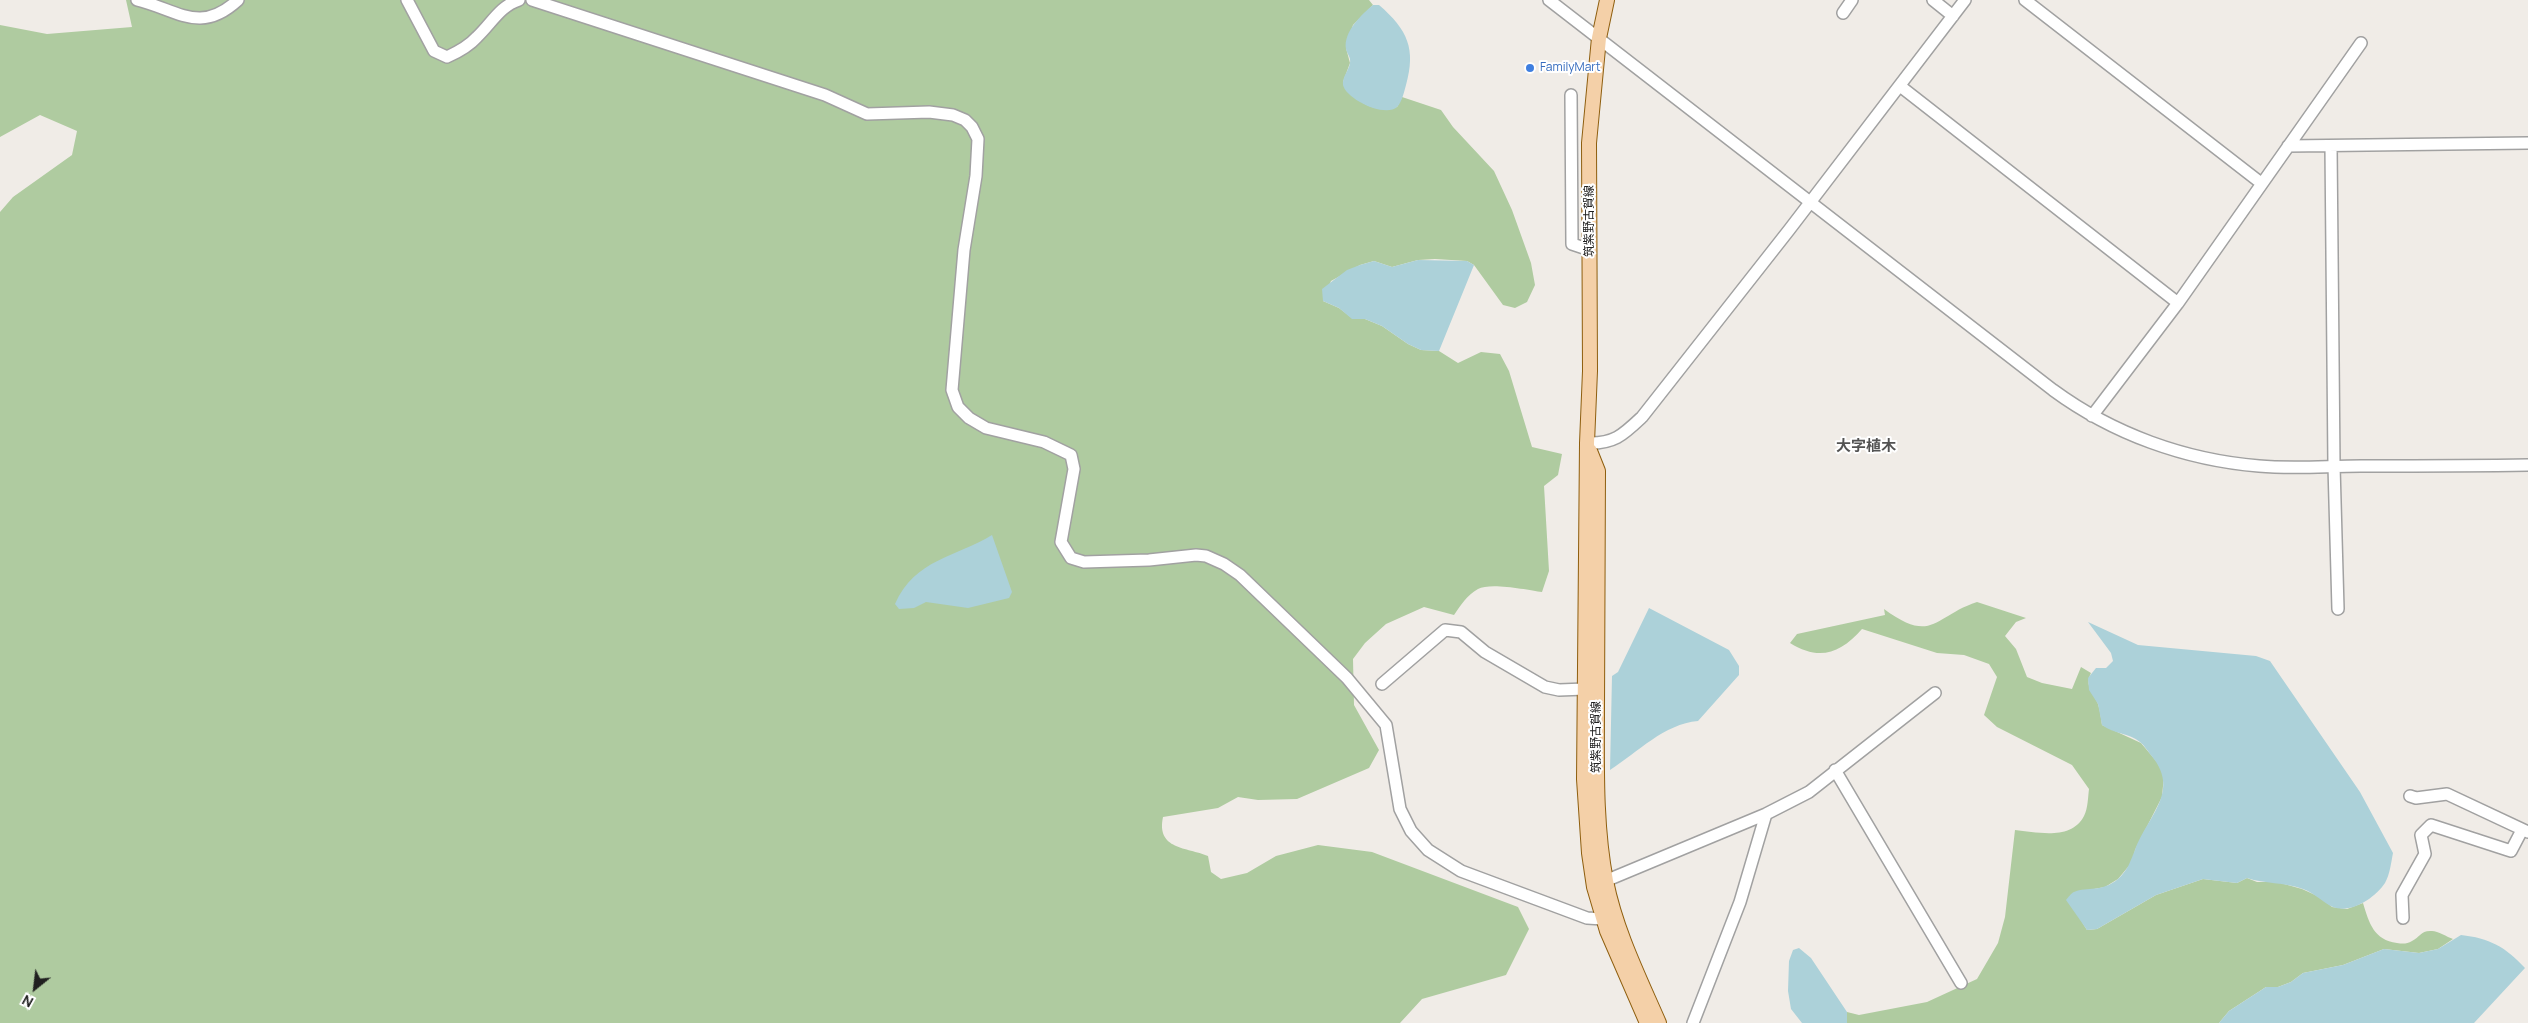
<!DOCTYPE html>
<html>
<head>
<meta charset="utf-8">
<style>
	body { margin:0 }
	#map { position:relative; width:2528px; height:1023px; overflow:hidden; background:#f0ece7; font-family:Manrope,sans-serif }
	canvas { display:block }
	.north { position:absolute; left:10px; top:963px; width:50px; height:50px; -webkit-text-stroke:4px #fff; paint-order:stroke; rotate:209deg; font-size:14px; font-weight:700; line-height:20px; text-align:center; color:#202020 }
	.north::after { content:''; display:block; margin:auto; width:18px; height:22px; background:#202020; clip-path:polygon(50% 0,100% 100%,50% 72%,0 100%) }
</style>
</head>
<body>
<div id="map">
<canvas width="2528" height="1023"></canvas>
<div class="north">N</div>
</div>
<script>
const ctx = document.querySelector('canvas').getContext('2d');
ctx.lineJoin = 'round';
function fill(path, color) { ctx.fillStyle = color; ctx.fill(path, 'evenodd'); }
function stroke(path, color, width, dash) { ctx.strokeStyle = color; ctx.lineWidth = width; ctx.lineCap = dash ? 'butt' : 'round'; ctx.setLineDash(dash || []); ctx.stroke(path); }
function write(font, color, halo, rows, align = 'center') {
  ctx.font = font + ' Manrope,"Noto Sans JP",sans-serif'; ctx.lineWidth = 4; ctx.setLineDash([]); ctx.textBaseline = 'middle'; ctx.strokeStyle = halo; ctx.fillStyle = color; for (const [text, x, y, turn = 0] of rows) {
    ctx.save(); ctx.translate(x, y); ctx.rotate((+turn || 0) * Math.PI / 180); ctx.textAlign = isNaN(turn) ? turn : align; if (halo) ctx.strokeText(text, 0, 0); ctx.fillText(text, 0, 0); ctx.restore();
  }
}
fill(new Path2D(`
	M 126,0 L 1369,0 L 1373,5 L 1353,25 L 1346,48 L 1350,63 L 1343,82 C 1358,103 1370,112 1397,107 L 1402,97 L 1441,110 L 1453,127 L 1494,171 L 1512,210 L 1531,263 L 1535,285 L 1527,302 L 1515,308 L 1503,305 L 1474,265 L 1467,261 L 1435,259 L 1418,260 L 1392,267 L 1374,261 L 1360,265 L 1331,281 L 1323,301 L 1339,308 L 1352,318 L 1365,319 L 1382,326 L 1408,344 L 1421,350 L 1439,351 L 1458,363 L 1481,352 L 1500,354 L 1509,371 L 1532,447 L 1562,454 L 1558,475 L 1544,486 L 1549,571 L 1542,592 C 1528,590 1490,582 1478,589 C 1467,595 1461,605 1454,615 L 1424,607 L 1386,624 L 1365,643 L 1353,659 L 1354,705 L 1379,750 L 1369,768 L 1297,799 L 1258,800 L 1238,797 L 1218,808 L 1163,817 C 1156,850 1187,847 1208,856 L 1211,872 L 1221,879 L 1247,873 L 1276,856 L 1318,845 L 1372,852 L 1518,907 L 1529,929 L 1506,975 L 1422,999 L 1400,1023 L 0,1023 L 0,212 L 13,197 L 72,155 L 77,131 L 40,115 L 0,137 L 0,25 L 47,34 L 132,27 Z
	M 1977,602 L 2026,618 L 2016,622 L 2005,636 L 2016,649 L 2027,677 L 2042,683 L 2072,689 L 2081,667 L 2091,673 C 2084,687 2094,692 2098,704 C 2100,710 2101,718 2102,725 L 2141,743 L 2157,762 L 2164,775 L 2162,797 L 2135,850 L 2133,861 L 2118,879 L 2105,887 L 2083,891 L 2082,922 L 2087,930 L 2097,929 L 2156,895 L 2203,879 L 2237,883 L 2247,878 L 2257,882 L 2277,882 L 2302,889 L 2322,898 L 2332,907 L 2347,909 L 2363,903 C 2369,923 2374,940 2397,943 C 2403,944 2407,944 2412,941 C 2420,937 2421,930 2432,931 C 2438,931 2447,937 2453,939 L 2438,949 L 2419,953 L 2384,949 L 2343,965 L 2303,973 L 2291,982 L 2278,987 L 2266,987 L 2229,1011 L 2219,1023 L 1847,1023 L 1847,1012 L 1859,1015 L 1927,1002 L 1977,979 L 1998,943 L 2005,917 L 2015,830 C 2037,832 2071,841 2084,816 C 2088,809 2088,796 2089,789 L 2072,765 L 1997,727 L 1984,715 L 1997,677 L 1989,664 L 1964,655 L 1937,653 L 1862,629 C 1840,654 1819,661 1790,643 L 1797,634 L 1885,615 L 1884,609 C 1933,645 1934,616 1977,602 Z`), '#afcba0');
fill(new Path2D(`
	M 1373,5 L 1379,5 C 1408,30 1416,49 1406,85 C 1404,92 1402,102 1397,107 C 1385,118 1346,99 1343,85 C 1342,77 1349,70 1350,63 C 1351,57 1347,54 1346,49 C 1343,32 1362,14 1373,5 Z
	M 1418,260 L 1467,261 L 1474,265 L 1439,351 L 1421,350 L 1408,344 L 1382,326 L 1365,319 L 1352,319 L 1339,308 L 1323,301 L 1322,289 L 1347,270 L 1360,265 L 1374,261 L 1392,267 Z
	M 992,535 L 1012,592 L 1009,598 L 968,608 L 926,602 L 914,608 L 899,609 L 895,604 C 915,559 956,557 992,535 Z
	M 1649,608 L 1729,650 L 1739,666 L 1739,675 L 1698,721 C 1664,724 1638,752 1610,770 L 1612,676 L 1618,672 Z
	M 2088,622 L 2138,645 L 2256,656 L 2270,661 L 2360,792 L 2393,853 C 2391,863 2390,874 2385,883 C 2375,898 2351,914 2333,907 C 2323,903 2315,893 2303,889 C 2284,882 2265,884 2247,878 L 2237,883 L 2203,879 L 2156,895 L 2097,929 L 2087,930 L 2066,900 C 2068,898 2071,893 2074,892 C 2088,886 2101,893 2118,879 C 2128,870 2130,862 2135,850 C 2148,815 2182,791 2150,754 C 2147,750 2144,745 2140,742 C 2129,733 2114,734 2102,725 L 2098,704 L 2089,690 L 2088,678 L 2096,668 L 2106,668 L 2113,661 L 2111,653 Z
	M 2461,935 C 2489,938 2506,947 2525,968 L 2474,1023 L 2219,1023 L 2229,1011 L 2266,987 L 2278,987 L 2291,982 L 2303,973 L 2343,965 L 2384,949 L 2419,953 L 2438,949 Z
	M 1799,948 L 1811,958 L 1847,1012 L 1847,1023 L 1802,1023 L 1791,1009 L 1788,991 L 1789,961 L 1793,950 Z`), '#acd1d9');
const minor = new Path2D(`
	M 137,0 C 178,10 200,35 238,0
	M 407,0 L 434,51 L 447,57 C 458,52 469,46 477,37 C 491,24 500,6 519,0
	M 532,0 L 825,95 L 867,114 L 929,112 L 953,115 L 965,120 L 972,127 L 978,139 L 976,176 L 964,250 L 952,390 L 958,407 L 969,418 L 986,428 L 1044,442 L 1071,455 L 1074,469 L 1061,542 L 1071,558 L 1084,562 L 1149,560 L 1196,555 L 1206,556 L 1224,564 L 1240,575 L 1347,678 L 1386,725 L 1400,809 L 1411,831 L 1428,850 L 1461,871 L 1587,918 L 1603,919 L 1611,917
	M 1549,0 L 2053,390 C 2113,434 2185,460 2259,466 C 2293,469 2327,466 2361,466 C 2417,466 2472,466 2528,465
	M 1933,0 L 1953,16
	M 2025,0 L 2261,183
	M 1843,13 L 1852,0
	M 1900,86 L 2178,303
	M 1571,95 L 1572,244 L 1590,250
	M 2288,146 L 2528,143
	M 2331,146 L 2334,466 L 2338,609
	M 2092,416 L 2178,303 L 2361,43
	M 1587,443 C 1614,444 1623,435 1642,417 L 1789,230 L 1965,0
	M 1382,684 L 1445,630 L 1461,632 L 1485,652 L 1545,687 L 1559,690 L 1585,689
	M 1835,770 L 1961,983
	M 2410,796 L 2416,798 L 2447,794 L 2528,832
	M 1598,884 L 1766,814 L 1809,792 L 1935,693
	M 2403,918 L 2402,895 L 2425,854 L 2421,835 L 2431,825 L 2511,851 L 2522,830
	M 1693,1023 L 1740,902 L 1766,814`);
const major = new Path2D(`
	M 1607,0 L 1599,38 L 1589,143 L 1590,371 L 1587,443 L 1584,779 L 1589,853 L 1594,887 L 1607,931 L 1647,1023
	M 1590,451 L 1598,471 C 1598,550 1597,628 1597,707 C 1597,764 1595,824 1606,881 C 1616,931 1639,977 1659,1023`);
stroke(minor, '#a1a1a1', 14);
stroke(major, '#8e5e0e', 16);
stroke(minor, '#fff', 11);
stroke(major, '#f4d0a8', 14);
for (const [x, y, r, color] of [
	[1530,68,5,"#3f7fe0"]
]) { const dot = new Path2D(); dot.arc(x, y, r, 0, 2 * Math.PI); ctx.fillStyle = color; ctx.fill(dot); stroke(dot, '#fff', 2); }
write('12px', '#366cbe', '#fff', [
	["FamilyMart",1540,68]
], 'left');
write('12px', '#202020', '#fff', [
	["筑紫野古賀線",1590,221,-90],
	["筑紫野古賀線",1597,737,-90]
]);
write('bold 15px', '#535353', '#fff', [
	["大字植木",1866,447]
]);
</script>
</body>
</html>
